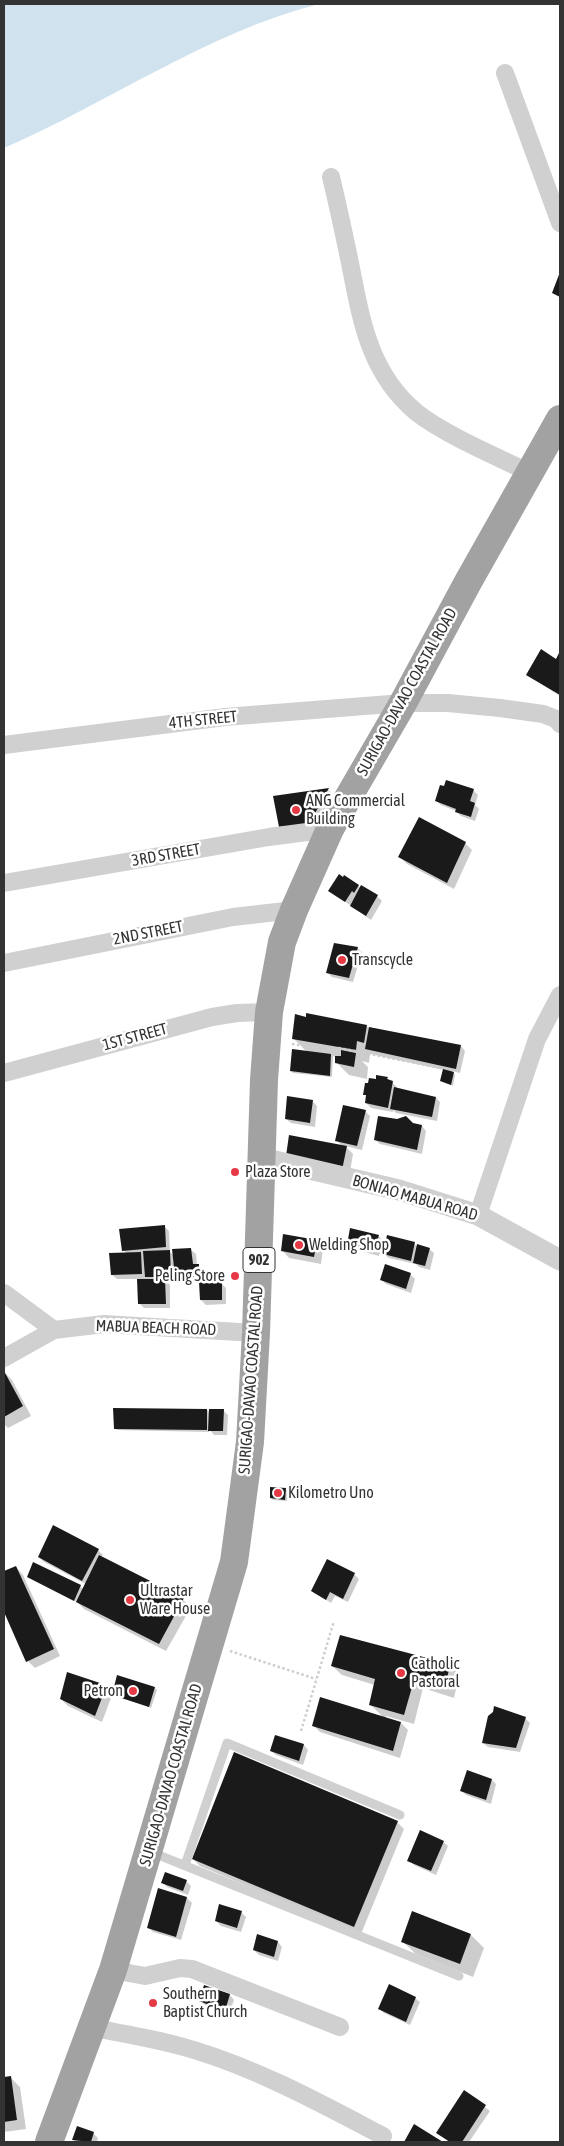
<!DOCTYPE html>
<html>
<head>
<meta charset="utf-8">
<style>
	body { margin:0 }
	#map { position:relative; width:564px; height:2146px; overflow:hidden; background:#fff; font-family:"Asap Condensed",sans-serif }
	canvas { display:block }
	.frame { position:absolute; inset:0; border:5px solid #333; pointer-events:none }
</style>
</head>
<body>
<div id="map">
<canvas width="564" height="2146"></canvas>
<div class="frame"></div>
</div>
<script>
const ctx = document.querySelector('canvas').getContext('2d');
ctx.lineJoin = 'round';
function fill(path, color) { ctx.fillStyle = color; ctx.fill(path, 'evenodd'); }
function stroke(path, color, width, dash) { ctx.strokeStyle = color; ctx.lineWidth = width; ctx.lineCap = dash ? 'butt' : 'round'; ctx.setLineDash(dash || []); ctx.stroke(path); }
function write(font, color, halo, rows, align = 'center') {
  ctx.font = font + ' "Asap Condensed",sans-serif'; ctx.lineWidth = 5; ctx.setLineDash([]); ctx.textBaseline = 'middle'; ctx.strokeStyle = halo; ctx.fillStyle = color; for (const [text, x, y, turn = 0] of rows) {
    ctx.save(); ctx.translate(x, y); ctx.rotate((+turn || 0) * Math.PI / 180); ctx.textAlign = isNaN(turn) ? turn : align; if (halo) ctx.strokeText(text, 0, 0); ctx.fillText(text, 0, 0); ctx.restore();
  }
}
fill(new Path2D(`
	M 4,4 L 319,4 C 208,32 108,103 4,148 Z`), '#cfe2ee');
fill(new Path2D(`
	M 559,654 L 560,655 L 560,696 L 527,675 L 556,660 Z
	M 328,790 L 333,794 L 314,828 L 275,797 Z
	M 473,790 L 478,795 L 475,805 L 479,809 L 475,821 L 461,816 L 456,811 L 441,805 L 436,800 Z
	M 465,843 L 472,850 L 454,889 L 407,864 L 400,857 Z
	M 343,878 L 377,896 L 382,901 L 371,920 L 330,891 Z
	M 357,948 L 362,952 L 353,982 L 332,977 L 327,972 Z
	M 367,1027 L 461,1046 L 465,1051 L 460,1073 L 452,1071 L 455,1075 L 453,1086 L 441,1081 L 444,1070 L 370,1054 L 369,1063 L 362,1061 L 368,1067 L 367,1079 L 349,1075 L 336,1062 L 336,1057 L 333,1056 L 332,1077 L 293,1073 L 291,1071 L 307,1052 L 293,1038 Z
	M 387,1078 L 397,1087 L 397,1089 L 436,1098 L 440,1102 L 437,1121 L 396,1113 L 393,1110 L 393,1112 L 371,1108 L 366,1103 L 367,1097 L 365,1094 Z
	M 312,1101 L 317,1106 L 315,1127 L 291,1123 L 286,1119 Z
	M 365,1111 L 370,1116 L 362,1150 L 345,1146 L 353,1154 L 349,1177 L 295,1163 L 340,1148 L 341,1145 L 337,1140 Z
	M 412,1124 L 422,1126 L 426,1131 L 422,1154 L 380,1144 L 375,1140 Z
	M 164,1226 L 169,1231 L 170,1252 L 174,1256 L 191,1250 L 196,1254 L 197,1266 L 203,1270 L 203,1283 L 221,1283 L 226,1288 L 226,1304 L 206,1305 L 201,1300 L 201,1281 L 181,1281 L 175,1275 L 175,1281 L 166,1281 L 170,1285 L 170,1308 L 144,1308 L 139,1303 L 139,1279 L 117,1279 L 112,1275 L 127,1254 L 124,1250 Z
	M 378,1236 L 383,1240 L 379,1256 L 353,1249 L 348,1244 Z
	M 316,1241 L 323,1248 L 321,1264 L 289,1258 L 282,1250 Z
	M 414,1244 L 418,1247 L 429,1249 L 434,1253 L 430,1270 L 419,1267 L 416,1264 L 389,1258 L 384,1254 Z
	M 410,1274 L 415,1279 L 411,1293 L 386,1284 L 381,1279 Z
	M 4,1372 L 12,1380 L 31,1416 L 8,1428 L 4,1424 Z
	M 207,1410 L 210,1413 L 223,1410 L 228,1415 L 227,1435 L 214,1435 L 209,1429 L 209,1432 L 117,1430 L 115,1428 Z
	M 285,1489 L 288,1491 L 287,1501 L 273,1500 L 271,1498 Z
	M 98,1550 L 103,1555 L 101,1558 L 183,1600 L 191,1607 L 166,1651 L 84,1609 L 77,1602 L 31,1578 L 80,1586 L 83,1589 L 86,1584 L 44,1562 L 39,1557 Z
	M 16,1567 L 23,1575 L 60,1656 L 35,1668 L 28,1661 L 4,1609 L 4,1573 Z
	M 354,1574 L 359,1579 L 348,1602 L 335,1596 L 331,1603 L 313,1591 Z
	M 450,1665 L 459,1675 L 454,1698 L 423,1688 L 414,1724 L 386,1716 L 385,1718 L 401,1723 L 408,1730 L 400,1758 L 320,1732 L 313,1725 L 384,1718 L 371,1705 L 375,1685 L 342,1675 L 332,1666 Z
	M 100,1684 L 111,1698 L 102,1722 L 68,1706 L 61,1699 Z
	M 155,1688 L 157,1690 L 151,1708 L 113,1694 Z
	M 525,1718 L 530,1723 L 520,1752 L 488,1747 L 483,1743 Z
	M 276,1736 L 304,1745 L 308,1750 L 303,1765 L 276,1755 L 271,1751 Z
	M 492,1780 L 496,1784 L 491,1804 L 466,1795 L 462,1791 Z
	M 397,1822 L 404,1829 L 361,1934 L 200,1866 L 193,1859 Z
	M 443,1842 L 448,1846 L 436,1875 L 414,1865 L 409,1860 Z
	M 186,1881 L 191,1886 L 188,1895 L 167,1887 L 163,1883 Z
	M 158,1890 L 187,1898 L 192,1903 L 181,1940 L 153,1932 L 148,1927 Z
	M 241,1912 L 246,1917 L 241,1932 L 221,1926 L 216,1921 Z
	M 471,1935 L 484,1948 L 473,1977 L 416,1954 L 402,1941 Z
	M 278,1942 L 282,1947 L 278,1961 L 259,1955 L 254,1950 Z
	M 205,1986 L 230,1995 L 234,2000 L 229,2014 L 205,2005 L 201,2001 Z
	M 415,1998 L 420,2002 L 410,2025 L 384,2013 L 380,2009 Z
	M 10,2077 L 20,2087 L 26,2129 L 4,2132 L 4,2078 Z
	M 464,2091 L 490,2111 L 469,2142 L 449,2142 L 438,2133 Z
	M 93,2133 L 98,2138 L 97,2142 L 76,2142 L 74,2140 Z`), '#0003');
fill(new Path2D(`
	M 560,272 L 560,297 L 552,293 Z
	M 541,649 L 556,659 L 559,653 L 560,653 L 560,695 L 526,675 Z
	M 446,780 L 474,789 L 470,801 L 475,803 L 471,817 L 455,812 L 456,809 L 435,801 L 440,785 L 444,786 Z
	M 329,788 L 309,824 L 279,827 L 273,796 Z
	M 419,817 L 466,842 L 447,883 L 398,857 Z
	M 339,874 L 343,877 L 344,875 L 359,885 L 354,893 L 352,891 L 345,902 L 328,891 Z
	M 361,885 L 378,895 L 366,916 L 350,906 Z
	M 334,943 L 358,947 L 349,978 L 326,973 Z
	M 306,1013 L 367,1025 L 364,1043 L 357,1041 L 356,1050 L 292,1039 L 295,1014 L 306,1017 Z
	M 369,1027 L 461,1045 L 456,1069 L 365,1049 Z
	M 292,1049 L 331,1054 L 330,1076 L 290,1071 Z
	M 341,1050 L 356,1053 L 354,1067 L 335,1063 L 335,1056 L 341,1056 Z
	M 443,1069 L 454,1072 L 451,1085 L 440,1081 Z
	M 376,1075 L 388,1077 L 387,1079 L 393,1081 L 388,1108 L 365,1103 L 366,1095 L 363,1095 L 365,1083 L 368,1083 L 369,1078 L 376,1079 Z
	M 394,1087 L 436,1097 L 432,1117 L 390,1109 Z
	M 287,1096 L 313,1100 L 310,1123 L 285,1119 Z
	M 343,1105 L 366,1110 L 357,1146 L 335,1141 Z
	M 378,1116 L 397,1119 L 406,1116 L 413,1123 L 422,1125 L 417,1150 L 374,1140 Z
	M 289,1135 L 347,1146 L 342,1170 L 286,1156 Z
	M 165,1225 L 166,1247 L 122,1251 L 119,1229 Z
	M 350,1228 L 379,1235 L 374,1252 L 347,1245 Z
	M 283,1234 L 317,1240 L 314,1257 L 281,1251 Z
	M 387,1235 L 415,1242 L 411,1261 L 383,1254 Z
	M 417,1244 L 430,1248 L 425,1266 L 413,1263 Z
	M 191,1248 L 193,1264 L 199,1264 L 199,1277 L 175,1277 L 172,1249 Z
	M 170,1250 L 171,1277 L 145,1277 L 143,1251 Z
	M 141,1252 L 142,1274 L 111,1275 L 109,1253 Z
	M 385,1264 L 411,1273 L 406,1289 L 380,1280 Z
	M 137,1279 L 165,1279 L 166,1304 L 138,1304 Z
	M 199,1282 L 222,1282 L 222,1300 L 200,1300 Z
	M 4,1371 L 23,1406 L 4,1417 Z
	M 113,1408 L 207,1409 L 207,1430 L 114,1429 Z
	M 209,1409 L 224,1409 L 223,1431 L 208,1431 Z
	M 270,1487 L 286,1488 L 285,1500 L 270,1498 Z
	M 53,1525 L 99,1549 L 82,1581 L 38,1557 Z
	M 99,1555 L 184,1598 L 159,1644 L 76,1602 Z
	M 327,1559 L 355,1573 L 343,1599 L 330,1592 L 326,1600 L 311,1591 Z
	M 33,1562 L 81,1585 L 74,1601 L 27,1577 Z
	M 16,1566 L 54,1649 L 26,1662 L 4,1612 L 4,1571 Z
	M 340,1635 L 450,1664 L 445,1689 L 414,1680 L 404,1715 L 369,1705 L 375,1679 L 331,1666 Z
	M 67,1672 L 100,1683 L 105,1690 L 95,1716 L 60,1699 Z
	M 117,1675 L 155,1687 L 149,1707 L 112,1695 Z
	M 320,1697 L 401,1722 L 393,1751 L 312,1726 Z
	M 494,1706 L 526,1717 L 516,1748 L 482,1743 L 488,1716 L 493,1712 Z
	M 275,1735 L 304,1744 L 299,1761 L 270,1751 Z
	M 234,1752 L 398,1821 L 354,1927 L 192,1859 Z
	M 467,1770 L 492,1779 L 486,1800 L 460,1791 Z
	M 420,1830 L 444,1841 L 431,1871 L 407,1861 Z
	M 165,1872 L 187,1880 L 183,1891 L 161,1883 Z
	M 158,1888 L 187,1897 L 176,1937 L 147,1928 Z
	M 219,1904 L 242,1911 L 237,1928 L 215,1921 Z
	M 412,1911 L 471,1934 L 460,1964 L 401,1942 Z
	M 257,1934 L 278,1941 L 274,1957 L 253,1950 Z
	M 389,1984 L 416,1997 L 406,2022 L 378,2009 Z
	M 204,1985 L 230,1994 L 225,2011 L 199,2001 Z
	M 11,2076 L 17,2120 L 4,2122 L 4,2077 Z
	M 464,2090 L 486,2105 L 462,2142 L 450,2142 L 436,2133 Z
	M 414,2124 L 443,2142 L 404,2142 Z
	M 77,2126 L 94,2132 L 91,2142 L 72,2140 Z`), '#1a1a1a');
stroke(new Path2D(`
	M 292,1044 L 339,1051 L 339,1048 L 441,1068
	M 230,1651 L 316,1679
	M 301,1731 L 334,1621`), '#cdcdcd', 2.5, [2.5, 2.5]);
stroke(new Path2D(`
	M 151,1852 L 459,1976
	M 185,1865 L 227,1743 L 400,1815`), '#d0d0d0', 9);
stroke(new Path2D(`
	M 505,73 L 560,223
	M 331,177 C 338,206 344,234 350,263 C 361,319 369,373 416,412 C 445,435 496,456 530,473
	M 4,745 L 225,717 L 403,703 L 448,703 L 500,708 L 543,714 L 556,719 L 560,724
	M 4,883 L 269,837 L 330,829
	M 4,963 L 233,917 L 294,910
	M 4,1073 L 212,1017 L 237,1013 L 269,1012
	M 478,1215 L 537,1039 L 560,995
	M 4,1293 L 54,1330
	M 4,1358 L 54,1330 L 104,1324 L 256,1333
	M 113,1970 L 145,1976 L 180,1968 L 192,1969 L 340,2027
	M 93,2028 C 127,2034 161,2040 194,2050 C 260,2070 322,2104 383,2136`), '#d0d0d0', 18);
stroke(new Path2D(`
	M 262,1158 L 399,1190 L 478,1215 L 560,1260`), '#d0d0d0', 21);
stroke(new Path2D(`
	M 49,2142 L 113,1970 L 234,1562 L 250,1442 L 256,1333 L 264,1080 L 269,1012 L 282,942 L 294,910 L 330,829 L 403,703 L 468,582 L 560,419`), '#a2a2a2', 28);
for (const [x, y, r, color] of [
	[296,810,5,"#e63946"],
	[342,960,5,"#e63946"],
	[235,1172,5,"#e63946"],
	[299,1245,5,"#e63946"],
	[235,1276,5,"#e63946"],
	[278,1493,5,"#e63946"],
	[130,1600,5,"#e63946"],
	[401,1673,5,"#e63946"],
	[133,1691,5,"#e63946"],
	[153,2003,5,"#e63946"]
]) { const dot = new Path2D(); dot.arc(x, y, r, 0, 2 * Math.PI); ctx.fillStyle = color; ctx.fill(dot); stroke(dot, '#fff', 2); }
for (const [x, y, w] of [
	[259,1260,32]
]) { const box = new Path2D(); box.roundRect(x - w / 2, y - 12.5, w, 25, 4); ctx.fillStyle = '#fff'; ctx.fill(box); stroke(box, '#333', 1); }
write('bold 15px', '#333', null, [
	["902",259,1260]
]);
write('16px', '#333', '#fff', [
	["SURIGAO-DAVAO COASTAL ROAD",407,692,-61],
	["4TH STREET",203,720,-6],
	["3RD STREET",166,855,-10],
	["2ND STREET",148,933,-11],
	["1ST STREET",135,1037,-15],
	["BONIAO MABUA ROAD",415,1198,16],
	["MABUA BEACH ROAD",156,1328,2],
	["SURIGAO-DAVAO COASTAL ROAD",251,1380,-86],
	["SURIGAO-DAVAO COASTAL ROAD",171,1775,-74]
]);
write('16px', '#333', '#fff', [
	["ANG Commercial",306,801],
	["Building",306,819],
	["Transcycle",352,960],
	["Plaza Store",245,1172],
	["Welding Shop",309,1245],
	["Peling Store",225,1276,"right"],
	["Kilometro Uno",288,1493],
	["Ultrastar",140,1591],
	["Ware House",140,1609],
	["Catholic",411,1664],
	["Pastoral",411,1682],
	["Petron",123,1691,"right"],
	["Southern",163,1994],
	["Baptist Church",163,2012]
], 'left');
</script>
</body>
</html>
